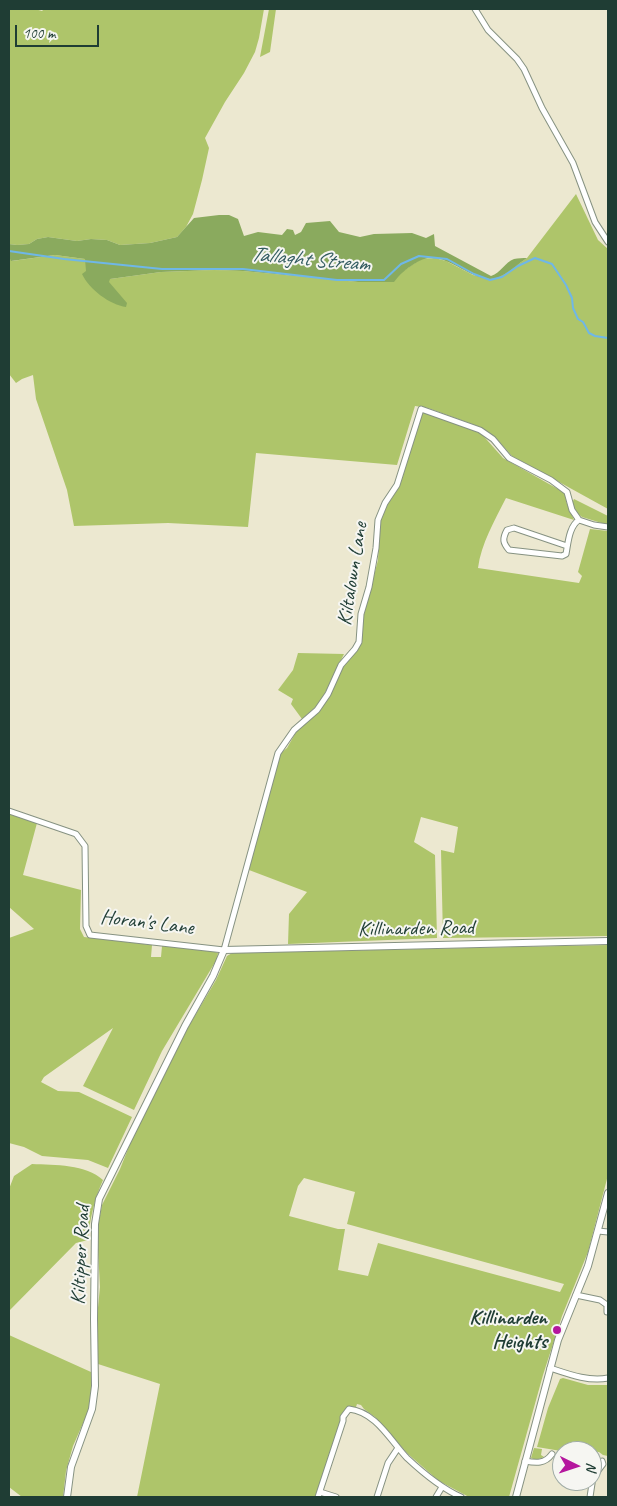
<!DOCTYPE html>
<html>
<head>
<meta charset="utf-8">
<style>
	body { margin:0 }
	#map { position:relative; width:617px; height:1506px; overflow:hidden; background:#ece8d0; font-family:Caveat,sans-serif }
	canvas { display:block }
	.frame { position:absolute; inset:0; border:10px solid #1f3d34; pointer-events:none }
	.north { position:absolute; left:552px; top:1441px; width:50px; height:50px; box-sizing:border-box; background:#f6f6f2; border:1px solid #a0aca6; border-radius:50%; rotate:94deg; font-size:14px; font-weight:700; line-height:20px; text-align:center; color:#1f3d34 }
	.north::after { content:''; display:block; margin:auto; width:18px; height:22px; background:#b5179e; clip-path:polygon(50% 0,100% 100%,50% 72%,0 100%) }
	.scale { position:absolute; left:15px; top:25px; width:84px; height:22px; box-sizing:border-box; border:2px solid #1f3d34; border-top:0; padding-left:6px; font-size:15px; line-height:18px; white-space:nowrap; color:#1f3d34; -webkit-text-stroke:4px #f6f6f2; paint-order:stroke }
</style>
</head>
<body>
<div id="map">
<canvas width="617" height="1506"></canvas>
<div class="frame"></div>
<div class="north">N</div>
<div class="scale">100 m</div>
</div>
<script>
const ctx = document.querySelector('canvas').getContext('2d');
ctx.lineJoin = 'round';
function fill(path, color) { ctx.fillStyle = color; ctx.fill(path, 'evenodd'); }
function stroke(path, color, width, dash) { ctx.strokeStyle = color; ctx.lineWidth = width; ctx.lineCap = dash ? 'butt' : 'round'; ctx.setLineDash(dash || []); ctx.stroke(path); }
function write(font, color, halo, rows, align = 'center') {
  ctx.font = font + ' Caveat,sans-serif'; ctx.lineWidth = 4; ctx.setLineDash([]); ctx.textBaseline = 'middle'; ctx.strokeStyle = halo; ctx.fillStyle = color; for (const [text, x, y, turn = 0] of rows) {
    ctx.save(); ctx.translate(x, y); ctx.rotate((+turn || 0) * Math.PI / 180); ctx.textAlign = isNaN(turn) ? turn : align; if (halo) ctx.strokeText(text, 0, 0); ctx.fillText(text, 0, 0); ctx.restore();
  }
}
fill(new Path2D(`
	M 9,9 L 35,9 L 42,11 L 44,9 L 264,9 L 259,38 L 255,52 L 244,73 L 225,102 L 205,138 L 209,148 L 202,180 L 193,214 L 186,227 L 177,237 L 150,243 L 120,245 L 107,240 L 91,239 L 77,241 L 48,237 L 37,239 L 29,244 L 17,245 L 9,244 Z
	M 269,9 L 276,9 L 270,52 L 260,57 Z
	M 576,194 L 598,240 L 608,249 L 608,509 L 512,456 L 495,437 L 480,427 L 428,408 L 415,406 L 397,465 L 256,453 L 248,527 L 168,523 L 74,526 L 67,490 L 36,399 L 33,375 L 22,379 L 16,383 L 9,374 L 9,257 L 12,261 L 55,255 L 85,259 L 110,279 L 161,272 L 214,270 L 243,271 L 358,282 L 400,273 L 421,259 L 435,258 L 446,261 L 473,275 L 490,279 L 501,276 L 527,258 Z
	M 424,409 L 479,431 L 503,458 L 565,493 C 566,506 570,509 574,520 L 506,498 C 495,520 481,544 478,568 L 579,583 L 582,576 L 578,572 L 590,529 L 608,531 L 608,936 L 443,938 L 441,850 L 454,853 L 458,827 L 421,817 L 414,842 L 435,855 L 437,938 L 288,944 L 289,914 L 307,892 L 249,870 L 268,796 L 281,753 L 287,748 L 299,727 L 323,706 L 346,661 L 361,644 L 362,622 L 378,560 L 380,522 L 383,511 L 398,489 Z
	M 574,499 L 608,516 L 608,525 L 582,517 L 578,514 L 572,503 Z
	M 298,653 L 344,654 L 320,703 L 302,719 L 291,704 L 293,699 L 278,690 L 293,670 Z
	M 9,814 L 37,823 L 23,875 L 81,890 L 80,929 L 84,937 L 152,945 L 151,957 L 161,957 L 162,946 L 212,951 L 218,953 L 217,959 L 162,1051 L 134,1110 L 83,1086 L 113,1028 L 44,1077 L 41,1082 L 58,1091 L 79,1092 L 132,1117 L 108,1168 L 88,1160 L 42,1156 L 24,1147 L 9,1143 L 9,938 L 34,929 L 9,907 Z
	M 608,945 L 608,1175 L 588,1252 L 562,1316 L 543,1375 L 509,1497 L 469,1497 L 439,1481 L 408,1454 L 375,1417 L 364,1409 L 361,1405 L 357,1404 L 356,1407 L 350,1407 L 342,1413 L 340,1425 L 316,1497 L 137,1497 L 160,1384 L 98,1364 L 96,1328 L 100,1287 L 97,1231 L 102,1205 L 120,1169 L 142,1114 L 177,1046 L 216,980 L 227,956 L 232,953 ZM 304,1178 L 355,1192 L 347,1224 L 564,1284 L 560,1292 L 378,1243 L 368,1276 L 338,1270 L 345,1229 L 338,1229 L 289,1216 L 298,1186 Z
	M 32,1164 C 55,1165 86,1164 103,1180 C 94,1200 90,1219 88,1240 L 76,1243 L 9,1311 L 9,1189 L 14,1176 Z
	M 9,1335 L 91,1372 L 91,1405 L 73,1446 L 66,1471 L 63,1497 L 22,1497 L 9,1487 Z
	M 563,1378 L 588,1385 L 608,1385 L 608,1456 L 603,1455 L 599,1452 L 561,1449 L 561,1451 L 537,1447 L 548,1408 L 560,1379 Z
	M 534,1448 L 542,1449 L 541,1455 L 544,1457 L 536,1460 L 531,1458 Z`), '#aec56a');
fill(new Path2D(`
	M 219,215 L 229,215 L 238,219 L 244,236 L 258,232 L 282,235 L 287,229 L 293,230 L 295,235 L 301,232 L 306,223 L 330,221 L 339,232 L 360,237 L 374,234 L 412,233 L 426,238 L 434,234 L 435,246 L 491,276 C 501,273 505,262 514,259 C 518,258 523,258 527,258 C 516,265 503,279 490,279 C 463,278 442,245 414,264 C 406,269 400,274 394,282 L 358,282 L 243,271 L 214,270 L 161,272 L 110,279 L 109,282 L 127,303 L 126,307 C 110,305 89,289 82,274 L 86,271 L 85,259 L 55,255 L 11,261 L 9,257 L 9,244 L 17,245 L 29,244 L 37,239 L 48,237 L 77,241 L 91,239 L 107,240 L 120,245 L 150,243 L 177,237 L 194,218 Z`), '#8aaa5e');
stroke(new Path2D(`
	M 9,251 L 64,259 L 162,269 L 243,269 L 337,280 L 384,280 L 401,264 L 419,256 L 447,259 L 474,274 L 490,280 L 502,277 L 518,266 L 535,258 L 552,264 L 566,285 L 572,298 L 573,308 L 578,319 L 583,322 L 589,333 L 595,336 L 608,338`), '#6fb7e7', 2);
const minor = new Path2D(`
	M 475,9 L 488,30 L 517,59 L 524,69 L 542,108 L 573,163 L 595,222 L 608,242
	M 567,546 L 514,528 L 507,530 C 502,539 503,543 509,550 L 562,556 L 566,554 C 568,544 569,526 579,520
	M 9,811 L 76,834 L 85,846 L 86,926 L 90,935 L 224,950 L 278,753 L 294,730 L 317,710 L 328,694 L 341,665 L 355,649 L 359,642 L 361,614 L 369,587 L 376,548 L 378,520 L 385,503 L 397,485 L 421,409 L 480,430 L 493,439 L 509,458 L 551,480 L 567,492 L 572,510 L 579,520 L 594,525 L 608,527
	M 598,1231 L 608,1232
	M 576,1295 L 600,1300 L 607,1305 L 607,1312
	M 550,1368 C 568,1374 589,1382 608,1378
	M 525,1461 C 536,1463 545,1464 552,1454
	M 320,1492 L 336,1497
	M 318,1497 L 343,1421 L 343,1417 L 349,1409 C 376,1412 390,1440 407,1458 C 423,1473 441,1488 461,1497
	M 377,1497 L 388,1463 L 398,1448
	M 436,1497 L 442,1487
	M 590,1497 L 593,1477 L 603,1464 L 602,1461`);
const tertiary = new Path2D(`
	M 67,1497 L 71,1467 L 92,1409 L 95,1386 L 94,1319 L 95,1224 L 99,1199 L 185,1026 L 213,976 L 224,950 L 608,941
	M 516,1497 L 558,1340 L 588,1266 L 608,1193`);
stroke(minor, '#869282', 7);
stroke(tertiary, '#869282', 8);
stroke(minor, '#fff', 5);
stroke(tertiary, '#fff', 6);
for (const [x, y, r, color] of [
	[557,1330,5,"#b5179e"]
]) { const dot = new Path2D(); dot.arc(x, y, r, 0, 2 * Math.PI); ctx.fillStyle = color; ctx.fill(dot); stroke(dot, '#f6f6f2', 2); }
write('21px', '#1f3d34', '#f6f6f2', [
	["Kiltalown Lane",353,574,-81],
	["Horan's Lane",147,923,7],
	["Killinarden Road",416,929,-1],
	["Kiltipper Road",81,1255,-87]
]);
write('bold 21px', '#1f3d34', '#f6f6f2', [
	["Killinarden",547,1318],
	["Heights",547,1342]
], 'right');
write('italic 22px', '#335c61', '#f6f6f2', [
	["Tallaght Stream",310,260,5]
]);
</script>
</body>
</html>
